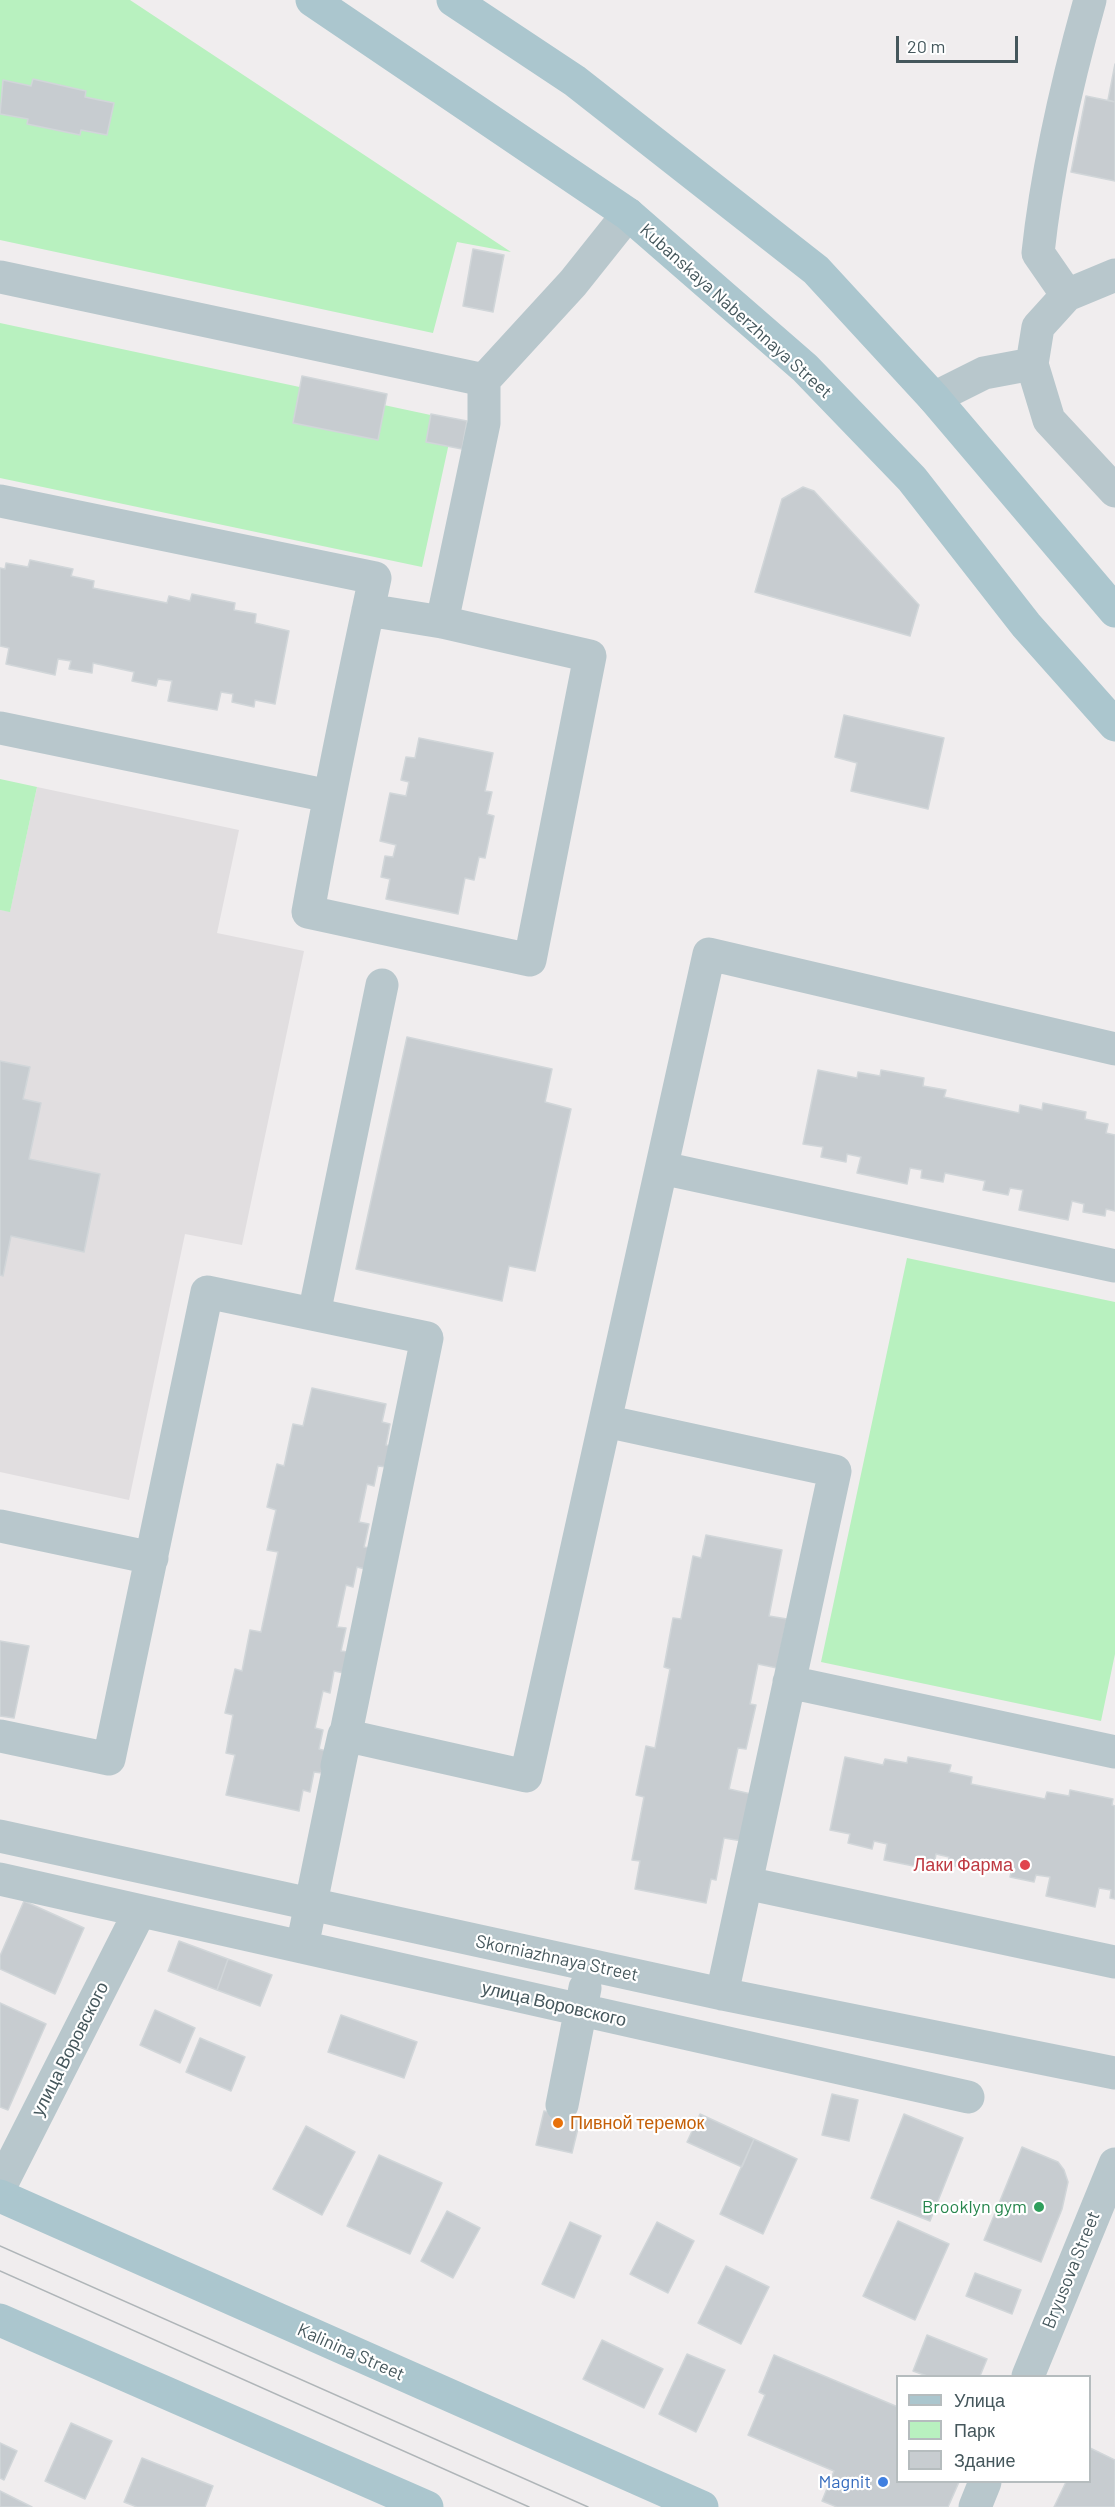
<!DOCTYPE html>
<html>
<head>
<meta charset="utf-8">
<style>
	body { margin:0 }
	#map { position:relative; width:1115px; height:2507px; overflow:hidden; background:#f0edee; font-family:Barlow,sans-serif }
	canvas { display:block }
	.legend { position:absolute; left:896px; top:2375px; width:195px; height:108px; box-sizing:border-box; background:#fff; border:2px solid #b5bcbe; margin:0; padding:8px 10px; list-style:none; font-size:18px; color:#45575c }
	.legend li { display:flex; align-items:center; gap:12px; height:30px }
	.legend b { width:30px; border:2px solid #b5bcbe }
	.scale { position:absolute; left:896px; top:36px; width:122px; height:27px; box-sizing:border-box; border:3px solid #45575c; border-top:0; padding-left:8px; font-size:18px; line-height:21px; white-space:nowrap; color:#45575c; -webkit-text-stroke:4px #fff; paint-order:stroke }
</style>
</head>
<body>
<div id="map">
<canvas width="1115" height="2507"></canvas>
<ul class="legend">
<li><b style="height:8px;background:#abc6ce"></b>Улица</li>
<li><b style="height:16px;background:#b8f1bf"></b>Парк</li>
<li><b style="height:16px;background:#c7ccd0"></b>Здание</li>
</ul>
<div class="scale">20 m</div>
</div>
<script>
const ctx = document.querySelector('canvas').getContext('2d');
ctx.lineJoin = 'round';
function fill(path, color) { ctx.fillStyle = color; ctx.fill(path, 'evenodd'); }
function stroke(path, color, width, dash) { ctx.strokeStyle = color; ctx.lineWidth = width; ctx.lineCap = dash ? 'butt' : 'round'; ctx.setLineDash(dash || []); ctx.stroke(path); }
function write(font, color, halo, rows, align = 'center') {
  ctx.font = font + ' Barlow,sans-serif'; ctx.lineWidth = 4.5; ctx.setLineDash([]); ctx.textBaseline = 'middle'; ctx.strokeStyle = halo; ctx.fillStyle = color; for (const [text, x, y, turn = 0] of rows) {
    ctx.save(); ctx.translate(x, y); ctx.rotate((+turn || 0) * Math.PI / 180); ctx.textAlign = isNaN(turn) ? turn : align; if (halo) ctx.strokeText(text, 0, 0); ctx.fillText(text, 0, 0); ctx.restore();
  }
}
fill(new Path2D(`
	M 37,787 L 239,830 L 217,933 L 304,951 L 242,1245 L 185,1234 L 129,1500 L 0,1472 L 0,910 L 10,911 Z`), '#e1dee0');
fill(new Path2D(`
	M 0,0 L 130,0 L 511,252 L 457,242 L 433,333 L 0,240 Z
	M 0,323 L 454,420 L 422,567 L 0,478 Z
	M 0,779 L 37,787 L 10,912 L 0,910 Z
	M 907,1258 L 1115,1302 L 1115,1654 L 1101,1721 L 821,1662 Z`), '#b8f1bf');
const building = new Path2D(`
	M 1115,64 L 1115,102 L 1108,100 Z
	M 33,79 L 86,91 L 85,97 L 114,103 L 107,135 L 81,130 L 80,135 L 27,124 L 28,119 L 0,114 L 3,80 L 31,86 Z
	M 1086,96 L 1115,102 L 1115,181 L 1071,172 Z
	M 473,249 L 504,255 L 493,312 L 463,306 Z
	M 302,376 L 387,394 L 378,440 L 293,423 Z
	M 431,414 L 467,421 L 462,449 L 426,442 Z
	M 803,487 L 814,491 L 919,605 L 910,636 L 755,592 L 782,499 Z
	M 30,560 L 73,569 L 71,576 L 94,581 L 93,588 L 167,603 L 169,596 L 190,601 L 192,594 L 235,603 L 234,610 L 256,614 L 255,623 L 289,631 L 275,704 L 255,700 L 254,707 L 232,702 L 233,694 L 221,692 L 217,710 L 168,701 L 172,681 L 158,679 L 156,686 L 132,681 L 134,672 L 93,663 L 92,673 L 69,669 L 71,661 L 58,659 L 55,675 L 6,664 L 9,648 L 0,646 L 0,568 L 5,569 L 6,563 L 28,567 Z
	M 844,715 L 944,738 L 928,809 L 851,791 L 857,763 L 835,757 Z
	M 419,738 L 493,753 L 485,791 L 492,792 L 487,814 L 494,816 L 485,858 L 479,857 L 474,880 L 465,878 L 458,914 L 386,899 L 390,879 L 381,877 L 385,856 L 393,857 L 396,845 L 380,841 L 390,793 L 406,796 L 409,782 L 401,780 L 406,757 L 415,758 Z
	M 407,1037 L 552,1069 L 545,1102 L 571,1109 L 535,1271 L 509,1266 L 502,1301 L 356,1269 Z
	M 0,1061 L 30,1067 L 23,1099 L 41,1103 L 29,1159 L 100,1174 L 84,1252 L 11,1236 L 3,1276 L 0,1275 Z
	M 818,1070 L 857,1078 L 858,1072 L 880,1076 L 881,1070 L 924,1078 L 923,1086 L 946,1090 L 944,1097 L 1019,1113 L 1020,1105 L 1042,1110 L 1043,1103 L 1086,1112 L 1085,1119 L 1108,1124 L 1106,1133 L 1115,1135 L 1115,1211 L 1106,1209 L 1105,1216 L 1083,1212 L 1084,1204 L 1072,1201 L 1068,1220 L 1019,1210 L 1023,1190 L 1010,1188 L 1008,1195 L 983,1190 L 985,1181 L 945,1173 L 943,1182 L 921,1178 L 922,1170 L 910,1168 L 907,1184 L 857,1173 L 861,1157 L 847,1154 L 846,1162 L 821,1157 L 823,1147 L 803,1144 Z
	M 312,1388 L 386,1404 L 382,1422 L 390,1424 L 386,1445 L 391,1446 L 387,1467 L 378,1466 L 374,1486 L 367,1484 L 359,1522 L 369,1524 L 364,1547 L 370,1548 L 365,1569 L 357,1567 L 353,1587 L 346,1585 L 337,1627 L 346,1628 L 341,1651 L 348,1652 L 344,1673 L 334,1671 L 330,1693 L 323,1691 L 315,1728 L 323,1730 L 319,1749 L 326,1751 L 322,1773 L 314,1772 L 310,1792 L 303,1790 L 299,1811 L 226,1795 L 235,1755 L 226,1753 L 233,1715 L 225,1713 L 235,1669 L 242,1671 L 250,1630 L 261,1632 L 278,1552 L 267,1550 L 276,1510 L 267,1507 L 277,1464 L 284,1466 L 293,1424 L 303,1426 Z
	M 706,1535 L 782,1550 L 769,1616 L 787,1619 L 777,1668 L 758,1664 L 750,1704 L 756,1705 L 746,1749 L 738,1748 L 729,1789 L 751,1794 L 742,1841 L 724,1838 L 716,1880 L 711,1879 L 706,1903 L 635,1889 L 640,1861 L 632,1860 L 644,1797 L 636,1795 L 646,1746 L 655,1748 L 670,1669 L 664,1667 L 673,1618 L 681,1619 L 693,1556 L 701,1558 Z
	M 0,1641 L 29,1646 L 14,1718 L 0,1716 Z
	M 845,1757 L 883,1765 L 885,1759 L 907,1763 L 908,1757 L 951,1765 L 949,1772 L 972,1777 L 971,1784 L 1045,1799 L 1047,1792 L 1069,1796 L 1070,1790 L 1113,1799 L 1112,1805 L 1115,1806 L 1115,1899 L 1110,1898 L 1111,1890 L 1099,1888 L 1095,1907 L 1046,1896 L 1050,1877 L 1036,1875 L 1034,1882 L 1010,1877 L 1012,1868 L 971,1860 L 970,1869 L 948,1865 L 949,1857 L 936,1854 L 933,1870 L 884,1860 L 887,1844 L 874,1841 L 872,1849 L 848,1843 L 850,1834 L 830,1830 Z
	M 24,1901 L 84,1928 L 55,1994 L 0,1969 L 0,1956 Z
	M 179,1941 L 228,1959 L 217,1990 L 168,1971 Z
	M 228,1959 L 272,1975 L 260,2006 L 217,1990 Z
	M 0,2003 L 46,2024 L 8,2110 L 0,2107 Z
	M 155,2010 L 195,2028 L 180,2063 L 140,2045 Z
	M 341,2015 L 417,2042 L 404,2078 L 328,2052 Z
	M 200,2038 L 245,2057 L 231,2091 L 186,2072 Z
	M 832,2094 L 858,2100 L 849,2141 L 822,2135 Z
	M 544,2111 L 580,2120 L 572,2153 L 536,2145 Z
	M 700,2114 L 754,2139 L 742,2167 L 687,2142 Z
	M 904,2114 L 963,2138 L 930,2221 L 871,2198 Z
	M 306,2126 L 355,2152 L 322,2215 L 273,2189 Z
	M 754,2139 L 797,2159 L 763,2234 L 720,2214 Z
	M 1022,2147 L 1058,2162 L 1064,2170 L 1068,2182 L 1062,2209 L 1041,2262 L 984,2240 Z
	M 379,2155 L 442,2183 L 410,2254 L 347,2226 Z
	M 447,2211 L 480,2228 L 453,2278 L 421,2261 Z
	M 898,2221 L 949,2244 L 915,2320 L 863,2296 Z
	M 570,2222 L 601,2236 L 574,2298 L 542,2284 Z
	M 657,2222 L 694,2241 L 668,2293 L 630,2274 Z
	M 726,2266 L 769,2287 L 741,2344 L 698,2323 Z
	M 975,2273 L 1021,2290 L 1012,2314 L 966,2296 Z
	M 927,2335 L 987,2359 L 980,2376 L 927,2376 L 913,2371 Z
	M 602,2340 L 663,2369 L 644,2408 L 583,2379 Z
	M 687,2354 L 725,2370 L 696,2432 L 659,2414 Z
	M 774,2355 L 898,2407 L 898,2482 L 959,2482 L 948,2507 L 837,2507 L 822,2501 L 834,2471 L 748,2435 L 765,2395 L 759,2392 Z
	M 71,2423 L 112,2441 L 85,2499 L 45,2481 Z
	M 0,2443 L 17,2451 L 4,2480 L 0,2478 Z
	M 1090,2448 L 1115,2460 L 1115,2507 L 1054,2507 L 1066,2482 L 1090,2482 Z
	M 142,2458 L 213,2486 L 205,2507 L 137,2507 L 124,2502 Z
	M 0,2491 L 32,2507 L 0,2507 Z`);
fill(building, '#c7ccd0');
stroke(building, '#d1d6d9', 1.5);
stroke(new Path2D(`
	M 0,277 L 484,380 L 484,423 L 442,622
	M 1067,295 L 1038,253 C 1047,168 1067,82 1090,0
	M 1032,364 L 1049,420 L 1115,491
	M 484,380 L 573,283 L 628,214
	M 934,398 L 984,373 L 1032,364 L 1038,327 L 1067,295 L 1115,275
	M 0,501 L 375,578 C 351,689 328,800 308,912 L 530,960 L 590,656 L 442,622 L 368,610
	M 0,728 L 329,796
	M 662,1168 L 1115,1266
	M 314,1314 L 382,985
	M 605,1421 L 835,1471 L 722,1994
	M 0,1526 L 152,1558
	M 789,1682 L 1115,1752
	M 0,1736 L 109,1759 L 207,1292 L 427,1338 L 302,1947
	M 337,1766 L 344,1735 L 526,1776 L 709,954 L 1115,1049
	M 0,1836 L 722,1994 L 1115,2073
	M 0,1879 L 968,2097
	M 746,1883 L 1115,1962
	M 562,2105 L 585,1988
	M 0,2187 L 140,1911
	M 1028,2376 L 1115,2164
	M 975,2507 L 985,2482`), '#b8c7cc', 33);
stroke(new Path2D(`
	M 312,0 L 628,214 L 805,368 L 912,479 L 1026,625 L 1115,725
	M 453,0 L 575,81 L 816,270 L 934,398 L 1115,611
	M 0,2196 L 702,2507
	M 0,2320 L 427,2507`), '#abc6ce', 33);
stroke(new Path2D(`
	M 0,2246 L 588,2507
	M 0,2271 L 529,2507`), '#afb5b8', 1.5);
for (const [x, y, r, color] of [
	[1025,1865,6,"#e0444e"],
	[558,2123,6,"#e8710a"],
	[1039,2207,6,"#2e9e5b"],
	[883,2482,6,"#3f7fe0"]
]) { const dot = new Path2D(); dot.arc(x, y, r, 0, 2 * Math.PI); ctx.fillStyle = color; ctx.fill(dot); stroke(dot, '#fff', 2); }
write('18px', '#45575c', '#fff', [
	["Kubanskaya Naberzhnaya Street",736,311,42],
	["Skorniazhnaya Street",557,1958,12],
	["улица Воровского",554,2004,13],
	["улица Воровского",70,2049,-63],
	["Bryusova Street",1071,2270,-68],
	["Kalinina Street",351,2352,24]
]);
write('18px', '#be3a42', '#fff', [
	["Лаки Фарма",1013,1865]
], 'right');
write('18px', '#c56008', '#fff', [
	["Пивной теремок",570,2123]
], 'left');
write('18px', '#27864d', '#fff', [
	["Brooklyn gym",1027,2207]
], 'right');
write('18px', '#366cbe', '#fff', [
	["Magnit",871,2482]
], 'right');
</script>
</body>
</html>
